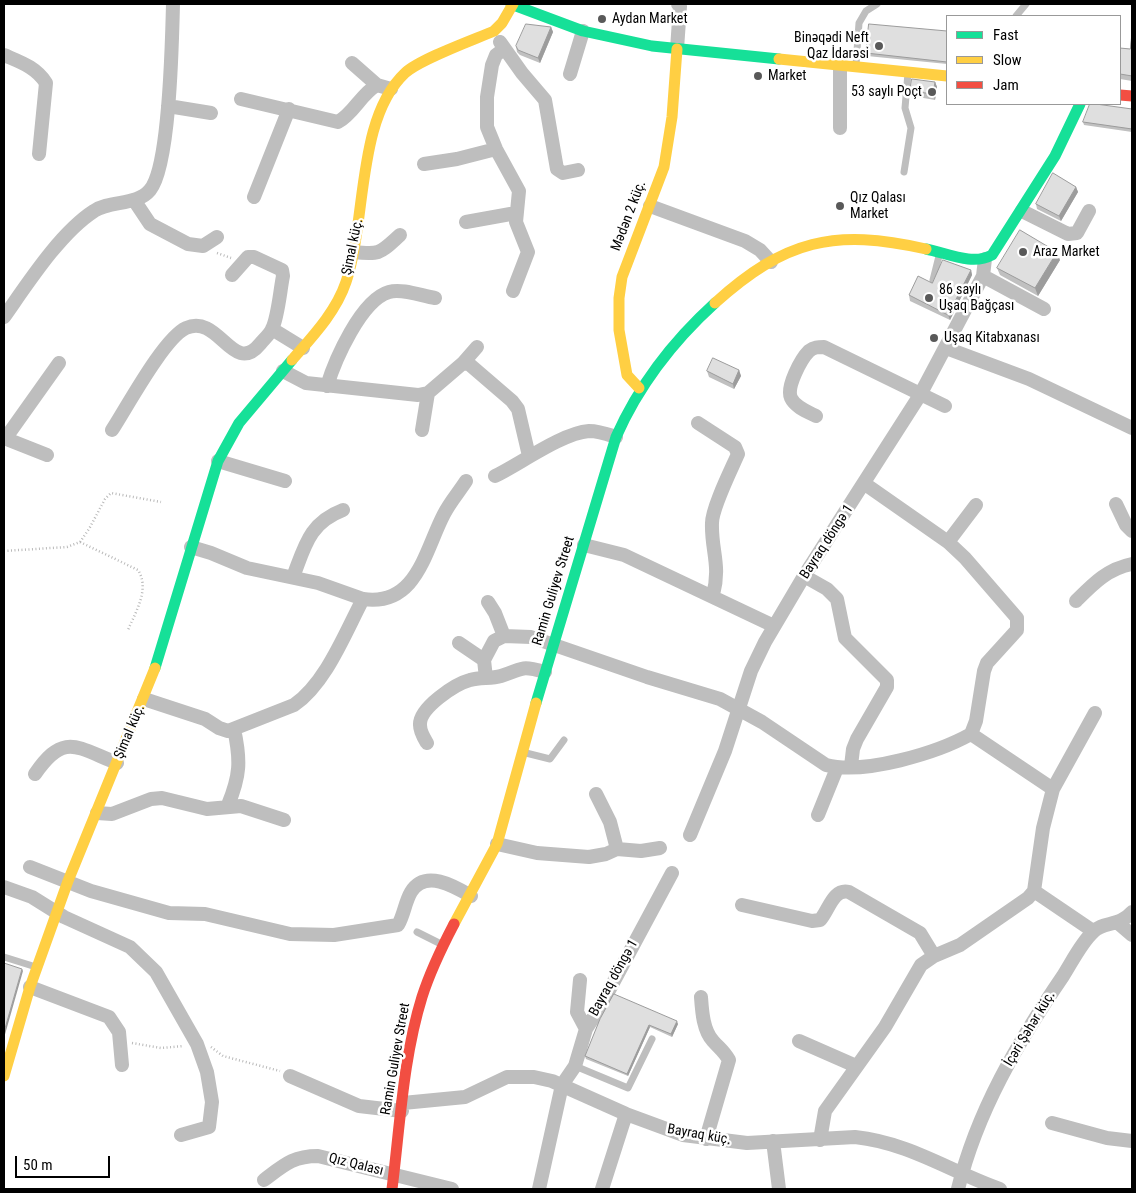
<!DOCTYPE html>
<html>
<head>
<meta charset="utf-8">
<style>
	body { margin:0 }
	#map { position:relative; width:1136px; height:1193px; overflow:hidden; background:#fff; font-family:"Roboto Condensed",sans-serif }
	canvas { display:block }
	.frame { position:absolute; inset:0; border:5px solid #000; pointer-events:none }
	.legend { position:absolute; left:946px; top:15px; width:175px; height:90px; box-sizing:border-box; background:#fff; border:1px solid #999; margin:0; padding:6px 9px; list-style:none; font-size:15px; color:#000 }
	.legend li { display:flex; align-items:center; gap:10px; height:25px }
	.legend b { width:25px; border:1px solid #999 }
	.scale { position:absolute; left:15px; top:1156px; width:95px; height:22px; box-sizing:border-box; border:2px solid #000; border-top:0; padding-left:6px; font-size:15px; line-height:18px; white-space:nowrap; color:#000; -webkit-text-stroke:4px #fff; paint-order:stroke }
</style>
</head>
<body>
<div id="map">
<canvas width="1136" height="1193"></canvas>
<div class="frame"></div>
<ul class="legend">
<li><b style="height:6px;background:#16e098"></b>Fast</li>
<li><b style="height:6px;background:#ffcf43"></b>Slow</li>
<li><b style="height:6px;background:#f24e42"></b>Jam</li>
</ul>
<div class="scale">50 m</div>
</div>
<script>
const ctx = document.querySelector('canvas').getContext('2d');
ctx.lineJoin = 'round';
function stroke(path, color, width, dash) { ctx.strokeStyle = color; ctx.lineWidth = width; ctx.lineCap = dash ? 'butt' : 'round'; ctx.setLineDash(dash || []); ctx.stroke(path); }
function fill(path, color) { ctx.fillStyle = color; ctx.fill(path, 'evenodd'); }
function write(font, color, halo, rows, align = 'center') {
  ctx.font = font + ' "Roboto Condensed",sans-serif'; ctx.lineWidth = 5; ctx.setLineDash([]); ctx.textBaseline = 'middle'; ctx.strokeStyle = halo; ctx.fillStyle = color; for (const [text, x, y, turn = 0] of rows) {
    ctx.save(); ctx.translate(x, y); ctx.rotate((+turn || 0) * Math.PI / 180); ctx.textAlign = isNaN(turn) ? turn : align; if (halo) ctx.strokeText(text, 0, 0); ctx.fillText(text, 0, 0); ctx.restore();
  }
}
stroke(new Path2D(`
	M 217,253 L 231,258
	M 80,542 L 138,570 C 150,589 136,611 128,630
	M 4,551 L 67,547 L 80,542 L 89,529 L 105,499 L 111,493 L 161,502
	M 132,1043 L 161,1048 L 184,1046
	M 211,1047 L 223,1056 L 280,1071`), '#b9b9b9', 2.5, [1, 2.5]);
stroke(new Path2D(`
	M 1016,16 L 1026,4
	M 856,65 L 859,23 L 866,11 L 877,4
	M 904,172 L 911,128 L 905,108 L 908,73
	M 933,280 L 940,252
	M 522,752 L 550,759 L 564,740
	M 417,932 L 441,944
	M 4,957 L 36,967
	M 575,1066 L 628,1088 L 652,1039`), '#bebebe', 7);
stroke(new Path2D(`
	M 500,42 L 522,73 L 545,100 L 557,169 L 563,173 L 578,170
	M 504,49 L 496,55 L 492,65 L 487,97 L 487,127 L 496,149 L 519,191 L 516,222 L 528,252 L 513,291
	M 677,49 L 680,6 L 678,4
	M 4,55 C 20,62 36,67 46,83 L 39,154
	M 352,63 L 377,85
	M 840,65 L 840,128
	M 570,74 L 583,31
	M 241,99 L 338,122 C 354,113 361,94 377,85 L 391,89
	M 168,106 L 211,113
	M 424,164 L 457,159 L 496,149
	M 254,197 L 289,109
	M 134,200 L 150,224 L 188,244 L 203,246 L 217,237
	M 650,206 L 745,241 L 760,250 L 771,262
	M 1022,211 L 1068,234 L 1077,233 L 1089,211
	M 466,222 L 516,213
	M 354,252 C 381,255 380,253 400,235
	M 983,276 L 1044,309
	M 4,317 C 28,283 60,233 94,211 C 110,200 137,206 150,190 C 170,166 172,40 173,4
	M 272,329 L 303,348
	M 946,348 L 1029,379 L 1132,428
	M 463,363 L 477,347
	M 283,371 L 306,383 L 418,395 L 428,393 L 463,363 L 469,364 L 512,401 L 518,409 L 529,456
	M 327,386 C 335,360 361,300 389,292 C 402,288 422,296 435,298
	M 816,416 C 808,412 795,407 791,398 C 786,387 801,359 809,351 C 814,347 818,347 824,347 L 945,406
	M 698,423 L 735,447 L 738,454 C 731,470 712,508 712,523 C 711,550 721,565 713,595
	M 112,430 C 127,407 164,338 186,328 C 219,313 233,377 260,344 C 264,339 270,334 272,329 C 278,317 280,291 283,276 L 282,270 L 254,257 L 248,257 L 232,275
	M 422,430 L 428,393
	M 4,438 L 47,455
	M 5,439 L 59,363
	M 218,461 L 285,481
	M 495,476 C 520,464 562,433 589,431 C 599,431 607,434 616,437
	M 865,484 L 948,542 L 965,558 L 1017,618 L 1017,630 L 987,663 L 984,671 L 976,721 L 971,734
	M 1116,504 L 1126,525 L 1132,531
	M 948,542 L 976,505
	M 584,545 L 624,555 L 774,626
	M 191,547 L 211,553 L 247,568 L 318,583 L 363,599 C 417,607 425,550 444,514 C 450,502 459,492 466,481
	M 804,576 L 827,589 L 837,599 L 845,638 L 887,680 L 887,687 L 857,739 L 853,749 L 851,766
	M 293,577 C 305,546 309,523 343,510
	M 1076,601 C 1093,584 1107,569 1132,564
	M 488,602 L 495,613 L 504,636
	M 459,643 L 484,660
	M 486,678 L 484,660 L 494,641 L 504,636 L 531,637 L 647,677 L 720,699 L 762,722 L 826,765 C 864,775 937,753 971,734 L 1053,789
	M 144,699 L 205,719 L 219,728 L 228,731 L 294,705 C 326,683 345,633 363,599
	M 427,743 C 424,738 420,732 420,725 C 419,708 455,684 470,680 C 480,677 491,679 501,676 C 524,669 519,665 545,672
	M 35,774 C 64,732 76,747 117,763
	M 596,794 L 610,822 L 617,849
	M 228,805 C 240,776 241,761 234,729
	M 97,813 L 112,814 L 151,799 L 162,798 L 207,809 L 241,806 L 284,820
	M 818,815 L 837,768
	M 690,835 L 725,751 L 751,671 L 765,642 L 804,576 L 920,395 L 983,276 L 985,259
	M 497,844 L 537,853 L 589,857 L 606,854 L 617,849 L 641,851 L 660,848
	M 30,867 L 91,891 L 169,913 L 205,914 L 290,934 L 334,935 L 398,925 C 404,915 405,902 411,892 C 425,869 454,886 471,896
	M 4,887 L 32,897 L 64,917 L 130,947 L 156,972 L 197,1044 L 207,1072 L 212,1102 L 209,1127 L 181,1135
	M 1034,891 L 1093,931
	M 742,905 L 812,921 L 820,920 C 829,910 833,888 849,892 L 920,933 L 934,956
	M 1118,923 L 1132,935
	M 580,980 L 577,1012 L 586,1029
	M 30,987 L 109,1017 L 119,1032 L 122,1065
	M 701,997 C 702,1011 703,1030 713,1041 C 719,1048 724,1051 729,1060 L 706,1139
	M 799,1041 L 856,1066
	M 290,1076 L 359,1106 L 402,1111
	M 403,1103 L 465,1097 L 507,1077 L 534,1077 L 552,1081 L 626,1114 L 683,1135 L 747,1143 L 855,1137 C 910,1143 949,1171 1000,1189
	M 1052,1123 L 1107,1138 L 1132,1141
	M 820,1140 L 825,1111 L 885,1027 L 921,965 L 934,956 L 960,945 L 1028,898 L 1034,891 L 1043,828 L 1053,789 L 1095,713
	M 773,1141 L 779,1189
	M 264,1180 C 284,1165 293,1156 318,1156 L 452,1189
	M 539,1189 L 562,1085 L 575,1066 L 586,1029 L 599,1009 L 672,873
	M 602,1189 L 626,1114
	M 958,1189 C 977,1111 1018,1042 1063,976 C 1072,962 1081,943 1093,932 C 1103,921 1119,927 1132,912`), '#bebebe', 14);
stroke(new Path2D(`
	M 511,4 L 583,31 L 652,46 L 779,59
	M 926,249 C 947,253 972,266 992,255 L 1055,156 L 1080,104
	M 155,668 L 218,461 L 239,423 L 292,360
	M 536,703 L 616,437 C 639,385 672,342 715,303`), '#16e098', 11);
stroke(new Path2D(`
	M 779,59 L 947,76
	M 715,303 C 785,240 834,228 926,249
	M 292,360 C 312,337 336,312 346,282 C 367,220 356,119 405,73 C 420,59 473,40 494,31 L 502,23 L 513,4
	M 639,388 L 627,375 L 619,330 L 619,298 L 622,277 L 664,167 L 672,117 L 677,49
	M 454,924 L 497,844 L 536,703
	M 4,1076 L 30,987 L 68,881 L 155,668`), '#ffcf43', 11);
stroke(new Path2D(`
	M 1120,95 L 1132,96
	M 392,1189 C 400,1126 403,1058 422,997 C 430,972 442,947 454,924`), '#f24e42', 11);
fill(new Path2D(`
	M 551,27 L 553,32 L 540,63 L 520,55 L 517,52 L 516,46 Z
	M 947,31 L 947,64 L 867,56 L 866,53 Z
	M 1132,33 L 1132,81 L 1120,79 L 1120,48 L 1130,49 Z
	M 935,82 L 937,87 L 935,100 L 912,96 L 910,91 Z
	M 1132,109 L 1132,132 L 1084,125 L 1083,122 Z
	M 1076,187 L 1078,192 L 1061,221 L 1037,209 L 1036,204 Z
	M 1060,260 L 1038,296 L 1000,275 L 997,268 Z
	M 971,270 L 972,275 L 950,320 L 910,301 L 909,295 L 932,283 Z
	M 739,370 L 741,376 L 734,389 L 709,377 L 707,371 Z
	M 600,1019 L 678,1024 L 672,1037 L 650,1027 L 628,1076 L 586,1059 L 585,1056 Z`), '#c0c0c0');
fill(new Path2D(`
	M 551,27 L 553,32 L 540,63 L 538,58 Z
	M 935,82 L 937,87 L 935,100 L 933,94 Z
	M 1076,187 L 1078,192 L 1061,221 L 1059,216 Z
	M 1057,252 L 1060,260 L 1038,296 L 1035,288 Z
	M 971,270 L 972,275 L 950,320 L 948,315 Z
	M 739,370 L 741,376 L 734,389 L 733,384 Z
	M 22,969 L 23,971 L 4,1038 L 4,1032 Z
	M 677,1021 L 678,1024 L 672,1037 L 671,1034 Z
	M 649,1025 L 650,1027 L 628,1076 L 627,1074 Z`), '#9c9c9c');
const building = new Path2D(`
	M 526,24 L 551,27 L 538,58 L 518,50 L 516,46 Z
	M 869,24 L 947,31 L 947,62 L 866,53 Z
	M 1132,33 L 1132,76 L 1120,74 L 1120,48 L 1130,49 Z
	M 912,79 L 935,82 L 933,94 L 910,91 Z
	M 1090,104 L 1096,104 L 1132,109 L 1132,129 L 1083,122 Z
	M 1053,173 L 1076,187 L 1059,216 L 1036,204 Z
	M 1020,230 L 1057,252 L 1035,288 L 997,268 Z
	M 943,260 L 971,270 L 948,315 L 909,295 L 918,276 L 932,283 Z
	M 713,358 L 739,370 L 733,384 L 707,371 Z
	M 4,963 L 22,969 L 4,1032 Z
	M 614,994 L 677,1021 L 671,1034 L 649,1025 L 627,1074 L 585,1056 L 600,1019 Z`);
fill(building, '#dfdfdf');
stroke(building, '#9c9c9c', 1);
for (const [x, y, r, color] of [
	[602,19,5,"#595959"],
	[879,46,5,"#595959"],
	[758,76,5,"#595959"],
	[932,92,5,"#595959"],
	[840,206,5,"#595959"],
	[1023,252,5,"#595959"],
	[929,298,5,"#595959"],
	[934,338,5,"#595959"]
]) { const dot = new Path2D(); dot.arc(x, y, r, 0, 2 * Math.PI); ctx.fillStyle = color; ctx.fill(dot); stroke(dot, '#fff', 2); }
write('14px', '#000', '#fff', [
	["Aydan Market",612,19],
	["Binəqədi Neft",869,38,"right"],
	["Qaz İdarəsi",869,54,"right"],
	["Market",768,76],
	["53 saylı Poçt",922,92,"right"],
	["Qız Qalası",850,198],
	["Market",850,214],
	["Araz Market",1033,252],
	["86 saylı",939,290],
	["Uşaq Bağçası",939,306],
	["Uşaq Kitabxanası",944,338]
], 'left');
write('14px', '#000', '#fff', [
	["Mədən 2 küç.",629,216,-69],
	["Şimal küç.",353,247,-78],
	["Bayraq döngə 1",827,542,-57],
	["Ramin Guliyev Street",554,591,-73],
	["Şimal küç.",130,732,-67],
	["Bayraq döngə 1",614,978,-61],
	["İçəri Şəhər küç.",1030,1029,-59],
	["Ramin Guliyev Street",396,1059,-80],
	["Bayraq küç.",699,1135,10],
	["Qız Qalası",356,1165,14]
]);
</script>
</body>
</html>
